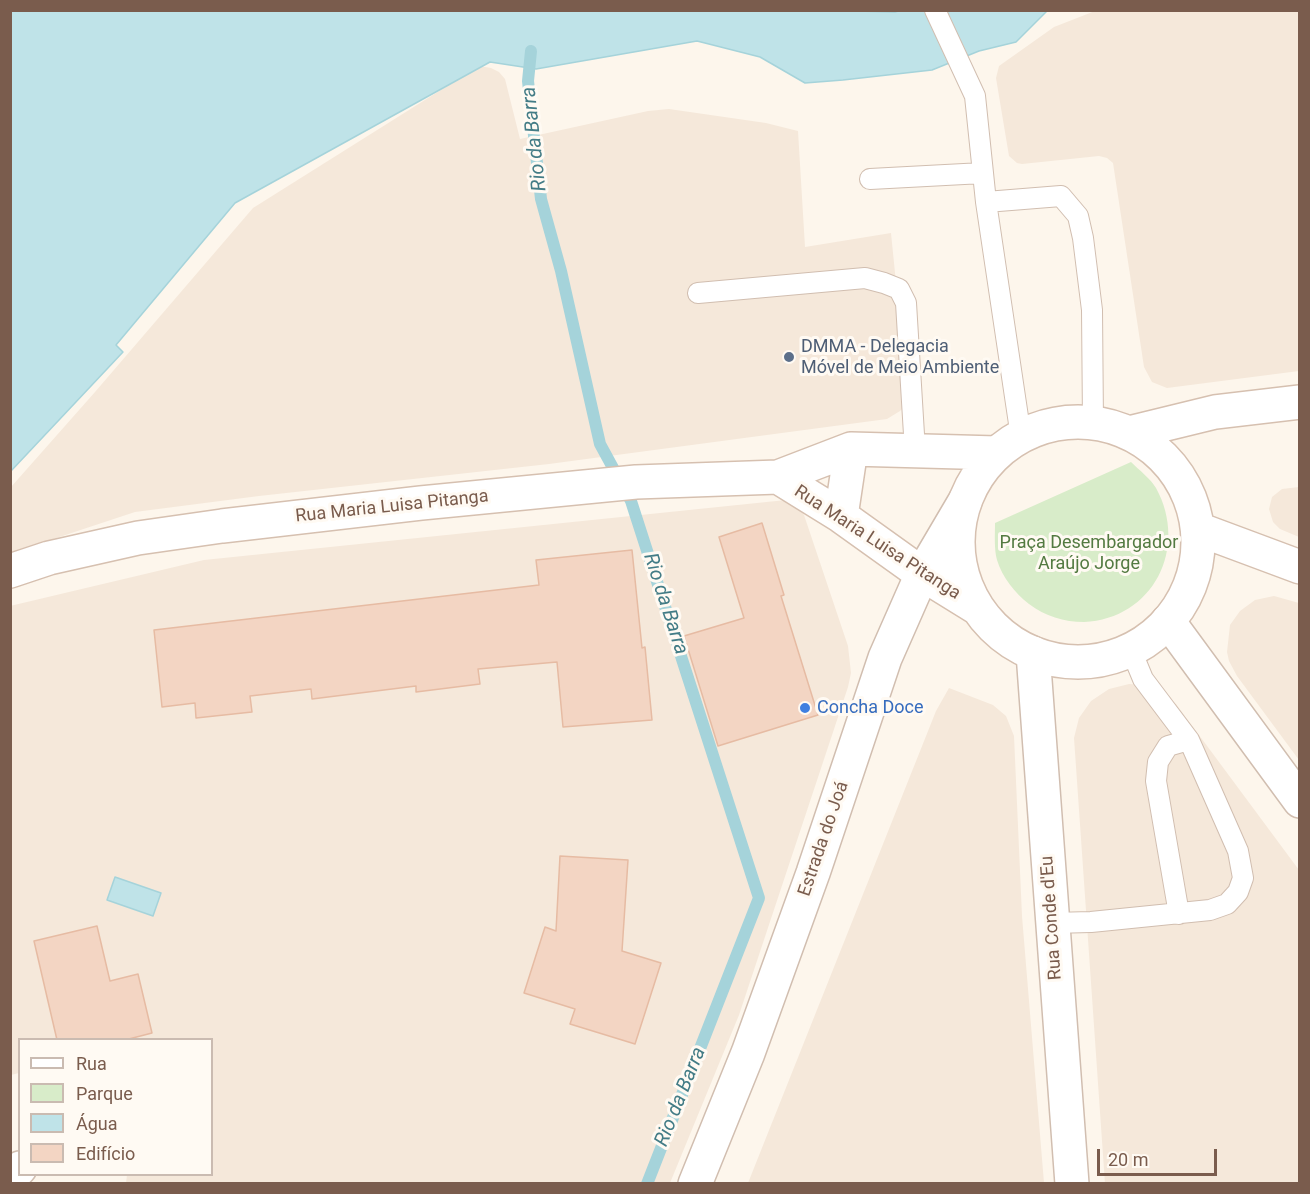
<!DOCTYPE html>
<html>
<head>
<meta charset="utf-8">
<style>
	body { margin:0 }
	#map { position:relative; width:1310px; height:1194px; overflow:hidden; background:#fdf6ec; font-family:Roboto,sans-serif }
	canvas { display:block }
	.frame { position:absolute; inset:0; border:12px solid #7a5c4d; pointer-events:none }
	.legend { position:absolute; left:18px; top:1038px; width:195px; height:138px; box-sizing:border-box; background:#fffaf3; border:2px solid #cabbb1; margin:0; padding:8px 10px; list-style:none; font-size:18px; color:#7a5c4d }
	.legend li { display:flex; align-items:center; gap:12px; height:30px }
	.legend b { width:30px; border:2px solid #cabbb1 }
	.scale { position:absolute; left:1097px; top:1149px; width:120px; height:27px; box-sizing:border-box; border:3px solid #7a5c4d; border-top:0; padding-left:8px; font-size:18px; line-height:21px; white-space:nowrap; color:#7a5c4d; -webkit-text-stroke:4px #fffaf3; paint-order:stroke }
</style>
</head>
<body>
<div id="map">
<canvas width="1310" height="1194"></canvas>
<div class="frame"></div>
<ul class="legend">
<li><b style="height:8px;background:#fff"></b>Rua</li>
<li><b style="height:16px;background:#d8ecc9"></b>Parque</li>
<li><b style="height:16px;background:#bfe3e8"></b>Água</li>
<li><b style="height:16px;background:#f3d5c3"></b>Edifício</li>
</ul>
<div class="scale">20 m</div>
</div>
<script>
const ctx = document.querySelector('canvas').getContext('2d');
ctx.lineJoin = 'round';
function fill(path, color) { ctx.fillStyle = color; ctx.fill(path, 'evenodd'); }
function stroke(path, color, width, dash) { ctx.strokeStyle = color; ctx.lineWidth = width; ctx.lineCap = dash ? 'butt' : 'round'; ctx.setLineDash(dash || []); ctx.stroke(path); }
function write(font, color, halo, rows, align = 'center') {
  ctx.font = font + ' Roboto,sans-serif'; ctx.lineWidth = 6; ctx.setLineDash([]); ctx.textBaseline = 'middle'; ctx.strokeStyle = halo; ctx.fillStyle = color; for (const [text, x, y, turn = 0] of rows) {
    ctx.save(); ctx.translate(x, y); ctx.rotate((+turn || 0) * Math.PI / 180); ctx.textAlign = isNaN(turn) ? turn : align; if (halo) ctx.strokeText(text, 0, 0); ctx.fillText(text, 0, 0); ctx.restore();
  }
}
fill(new Path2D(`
	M 1095,11 L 1299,11 L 1299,371 L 1167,388 L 1152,382 L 1144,367 L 1113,163 L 1107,158 L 1099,156 L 1022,164 L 1017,163 L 1009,156 L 996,78 L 999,66 L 1054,27 Z
	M 479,66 L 491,68 L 499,72 L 505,79 L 520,139 L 648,111 L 669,109 L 766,123 L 798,131 L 805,247 L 891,233 L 907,392 L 904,407 L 900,411 L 887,419 L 549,464 L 259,496 L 135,512 L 11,553 L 11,487 L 95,392 L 253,208 Z
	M 1299,487 L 1300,487 L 1299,537 L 1280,529 L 1273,522 L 1269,509 L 1272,497 L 1282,489 Z
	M 786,500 L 801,509 L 804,515 L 848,646 L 851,673 L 848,687 L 739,1015 L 670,1183 L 126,1183 L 127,1175 L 212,1174 L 212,1040 L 20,1040 L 19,1073 L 11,1075 L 10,606 L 204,560 Z
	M 1274,596 L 1299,603 L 1299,760 L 1237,676 L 1229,661 L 1227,652 L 1230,625 L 1240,611 L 1255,600 Z
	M 1129,684 L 1141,685 L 1168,697 L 1176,704 L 1299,870 L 1300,1183 L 1105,1184 L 1074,738 L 1079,718 L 1091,701 L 1109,689 Z
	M 949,688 L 993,705 L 1006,716 L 1014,736 L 1022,916 L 1044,1183 L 748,1183 L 936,711 Z`), '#f5e8da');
fill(new Path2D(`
	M 1131,462 C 1139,470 1151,479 1156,488 C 1189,548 1153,619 1084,622 C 1064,622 1045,616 1029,604 C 1015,593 1002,577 997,560 C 994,549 995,535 995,523 Z`), '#d8ecc9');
const water = new Path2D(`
	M 816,10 L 895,12 L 902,10 L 1047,11 L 1016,42 L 979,51 L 932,70 L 843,80 L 805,83 L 760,57 L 697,41 L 536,69 L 490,62 L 235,203 L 116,345 L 123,352 L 11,471 L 11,11 Z
	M 115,877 L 161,893 L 153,916 L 107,900 Z`);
fill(water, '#bfe3e8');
stroke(water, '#a5d3da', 1.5);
stroke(new Path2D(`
	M 531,51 L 528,81 L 541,199 L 561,271 L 600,444 L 631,501 L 759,898 L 647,1184`), '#a5d3da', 12);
const building = new Path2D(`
	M 762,523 L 784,595 L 781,596 L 818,715 L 718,746 L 684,636 L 744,618 L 719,537 Z
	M 632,550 L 642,648 L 645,647 L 652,720 L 563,727 L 557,662 L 478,669 L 480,684 L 416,692 L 416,686 L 312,699 L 311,689 L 250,696 L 252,712 L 196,718 L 195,703 L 162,707 L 154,630 L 539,585 L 536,560 Z
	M 560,856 L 628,860 L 622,951 L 661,963 L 635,1044 L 570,1024 L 575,1009 L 524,993 L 545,927 L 556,931 Z
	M 97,926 L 110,981 L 138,974 L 152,1033 L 125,1040 L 57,1040 L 34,941 Z`);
fill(building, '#f3d5c3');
stroke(building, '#e6bba3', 1.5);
const lane = new Path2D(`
	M 935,10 L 975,96 L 986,202 L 1021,437
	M 870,179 L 983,173
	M 986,202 L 1061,196 L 1078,216 L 1083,238 L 1092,310 L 1093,423
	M 698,293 L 865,278 L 884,283 L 899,289 L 906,303 L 915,451
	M 1179,914 L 1156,781 L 1158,762 L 1168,746 L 1189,740
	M 1052,923 L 1091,922 L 1210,910 L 1227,904 L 1238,892 L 1243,878 L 1238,851 L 1189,740 L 1143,679 L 1131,650`);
const street = new Path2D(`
	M 1168,621 L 1300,801
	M 1033,653 L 1072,1184
	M 10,1178 L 20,1168
	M 695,1184 L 748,1053 L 813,873 L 885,658 L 922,574 L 965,501`);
const secondary = new Path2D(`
	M958 542a120 120 0 1 1 240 0a120 120 0 1 1-240 0Z
	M 1129,433 L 1215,412 L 1300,402
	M 778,477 L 841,516 L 922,574 L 977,608
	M 841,516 L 851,449
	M 1198,529 L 1300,567
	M 10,571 L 49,558 L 138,538 L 222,526 L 421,503 L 636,482 L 778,477 L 851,449 L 997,453`);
stroke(lane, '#d1beb0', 22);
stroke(street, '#d1beb0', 36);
stroke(secondary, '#d6c0b0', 36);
stroke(lane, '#fff', 20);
stroke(street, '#fff', 33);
stroke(secondary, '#fff', 33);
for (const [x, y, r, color] of [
	[789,357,6,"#5c6f8a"],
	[805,708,6,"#3f7fe0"]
]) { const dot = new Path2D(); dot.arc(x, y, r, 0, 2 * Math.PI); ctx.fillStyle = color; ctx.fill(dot); stroke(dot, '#fffaf3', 2); }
write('18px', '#4e5e75', '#fffaf3', [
	["DMMA - Delegacia",801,347],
	["Móvel de Meio Ambiente",801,368]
], 'left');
write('18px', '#7a5c4d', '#fffaf3', [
	["Rua Maria Luisa Pitanga",392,507,-6],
	["Rua Maria Luisa Pitanga",877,543,33],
	["Estrada do Joá",824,839,-71],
	["Rua Conde d'Eu",1052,918,-94]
]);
write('18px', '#537a41', '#fffaf3', [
	["Praça Desembargador",1089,543],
	["Araújo Jorge",1089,564]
]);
write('18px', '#366cbe', '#fffaf3', [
	["Concha Doce",817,708]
], 'left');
write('italic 20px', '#437c86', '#fffaf3', [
	["Rio da Barra",535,139,-96],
	["Rio da Barra",665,604,72],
	["Rio da Barra",681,1097,-68]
]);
</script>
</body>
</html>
